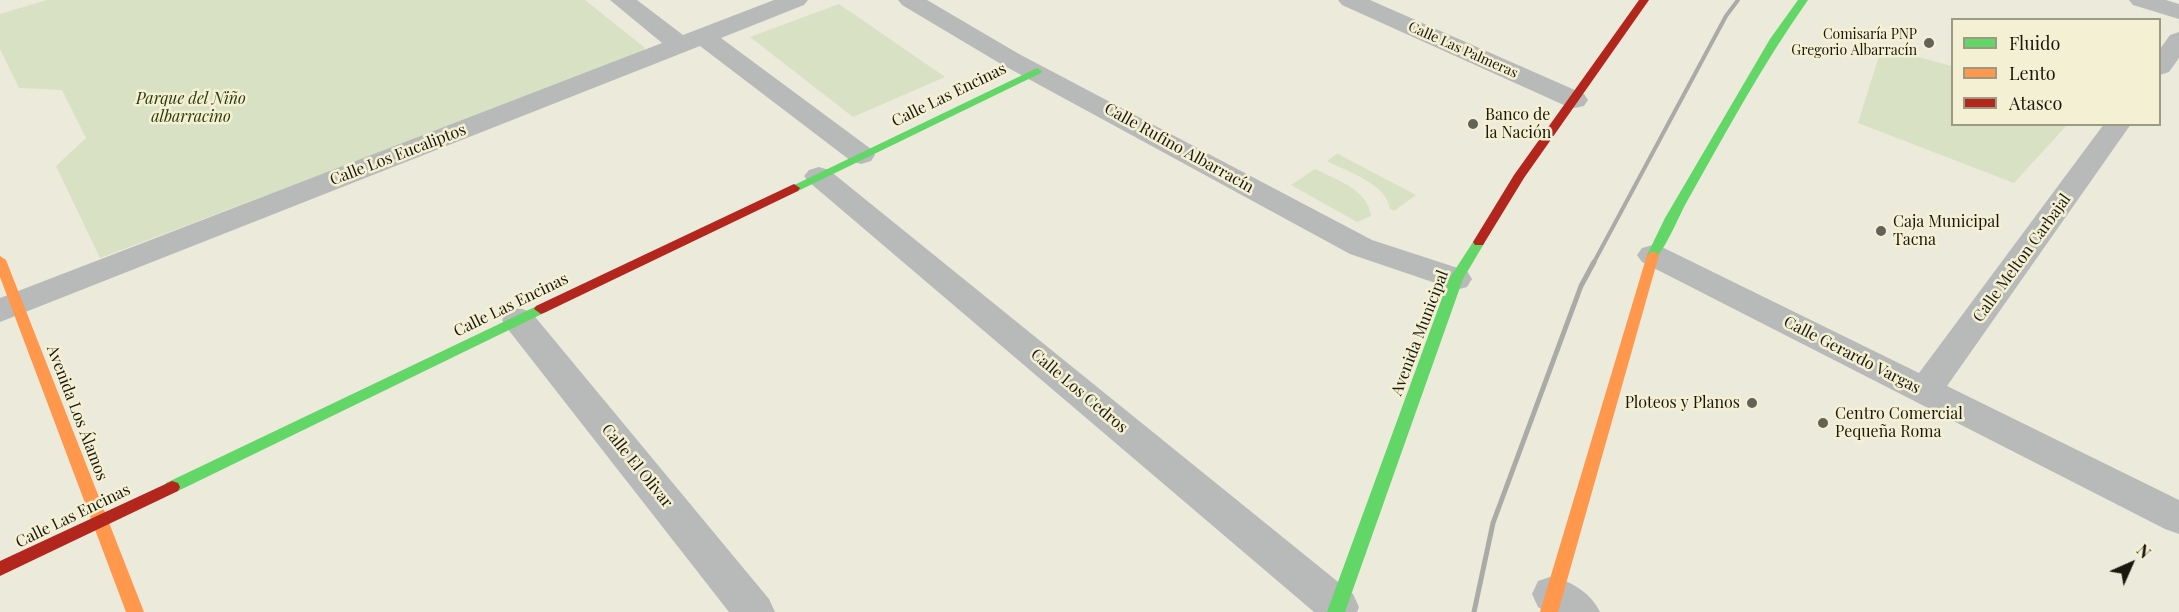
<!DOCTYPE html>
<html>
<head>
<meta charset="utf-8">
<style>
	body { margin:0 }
	#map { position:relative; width:2179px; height:612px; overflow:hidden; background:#eceadb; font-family:"Playfair Display",serif }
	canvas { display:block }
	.legend { position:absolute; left:1951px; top:18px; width:210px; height:108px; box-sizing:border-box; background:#f4f0d3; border:2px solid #9d9a84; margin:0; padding:8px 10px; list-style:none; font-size:18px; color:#1a180e }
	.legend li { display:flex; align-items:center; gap:12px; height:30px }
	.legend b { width:30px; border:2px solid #9d9a84 }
	.north { position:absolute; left:2101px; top:534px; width:60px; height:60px; -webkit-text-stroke:4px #f4f0d3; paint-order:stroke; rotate:45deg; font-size:16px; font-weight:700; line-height:24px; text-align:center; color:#1a180e }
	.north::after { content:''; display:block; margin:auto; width:21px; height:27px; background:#1a180e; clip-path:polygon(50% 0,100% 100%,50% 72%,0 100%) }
</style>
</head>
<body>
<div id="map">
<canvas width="2179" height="612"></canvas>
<ul class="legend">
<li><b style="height:8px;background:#63d668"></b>Fluido</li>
<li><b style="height:8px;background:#ff974d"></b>Lento</li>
<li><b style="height:8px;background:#b3261e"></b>Atasco</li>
</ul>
<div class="north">N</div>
</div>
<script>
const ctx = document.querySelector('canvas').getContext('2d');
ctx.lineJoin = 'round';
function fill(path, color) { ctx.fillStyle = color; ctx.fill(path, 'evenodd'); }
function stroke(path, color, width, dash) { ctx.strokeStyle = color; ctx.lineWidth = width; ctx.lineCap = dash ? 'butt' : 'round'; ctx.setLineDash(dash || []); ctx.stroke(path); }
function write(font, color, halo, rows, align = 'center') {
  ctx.font = font + ' "Playfair Display",serif'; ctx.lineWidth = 5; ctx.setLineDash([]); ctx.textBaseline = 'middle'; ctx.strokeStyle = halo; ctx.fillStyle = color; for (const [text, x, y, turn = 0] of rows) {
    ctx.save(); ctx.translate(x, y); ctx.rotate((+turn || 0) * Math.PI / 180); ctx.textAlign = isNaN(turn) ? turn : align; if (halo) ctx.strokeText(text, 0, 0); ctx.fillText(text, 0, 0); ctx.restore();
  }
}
fill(new Path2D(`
	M 47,0 L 585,0 L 645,48 L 641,54 L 100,258 L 56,166 L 86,138 L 62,90 L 19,88 L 0,49 L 0,14 Z
	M 839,4 L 945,77 L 853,117 L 750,37 Z
	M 1903,53 L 1952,66 L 1952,124 L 2067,125 L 2014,183 L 1858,123 L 1879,56 Z
	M 1337,154 L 1338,154 L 1416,195 L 1394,211 L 1390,209 C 1386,183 1348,172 1327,161 Z
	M 1315,169 C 1336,180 1368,189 1371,216 L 1357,222 L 1291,185 Z`), '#d8e1c4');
fill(new Path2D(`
	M 610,0 L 637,0 L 683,35 L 774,0 L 808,0 L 804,5 L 721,38 L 871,149 L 875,155 L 871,161 L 861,164 L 851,161 L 700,46 L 0,322 L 0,298 L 662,43 Z
	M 898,0 L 927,0 L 1019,54 L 1372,240 L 1467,271 L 1472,279 L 1467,287 L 1456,290 L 1350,254 L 1001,64 L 902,5 Z
	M 1338,0 L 1370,0 L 1584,94 L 1588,100 L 1584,106 L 1575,108 L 1566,106 L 1342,5 Z
	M 2129,0 L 2166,0 L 2179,4 L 2179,19 L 2133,5 Z
	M 2179,32 L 2179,58 L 2169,72 L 2160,75 L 2160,49 L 2170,35 Z
	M 2104,124 L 2131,124 L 1947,386 L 2179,500 L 2179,534 L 2165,529 L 1642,262 L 1637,255 L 1642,248 L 1653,245 L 1664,248 L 1919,373 Z
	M 819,167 L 829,170 L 1353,594 L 1359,607 L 1357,612 L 1314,612 L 809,182 L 804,176 L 809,170 Z
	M 519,308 L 531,312 L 769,599 L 775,612 L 729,612 L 507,328 L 502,320 L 507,312 Z
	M 1553,576 C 1573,583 1591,593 1600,612 L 1546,612 L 1538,607 L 1532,594 L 1538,581 Z`), '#b7bab8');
fill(new Path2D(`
	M 1798,0 L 1808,0 C 1762,65 1724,136 1685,205 C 1679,216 1662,257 1653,259 L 1648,258 L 1647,255 L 1665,218 L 1770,39 Z
	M 1037,68 L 1042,71 L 1041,73 L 798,191 L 794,192 L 788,188 Z
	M 1479,238 L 1485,242 L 1463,279 L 1345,612 L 1327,612 L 1449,279 L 1475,239 Z
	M 541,304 L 548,309 L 546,312 L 178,491 L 172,493 L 166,491 L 164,487 L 166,483 Z`), '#63d668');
fill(new Path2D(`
	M 1653,251 L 1659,255 L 1558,612 L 1540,612 L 1647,255 Z
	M 0,256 L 6,260 L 144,612 L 126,612 L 0,277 Z`), '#ff974d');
fill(new Path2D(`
	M 1639,0 L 1649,0 L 1524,178 L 1483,245 L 1475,245 L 1473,242 L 1514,175 Z
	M 794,184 L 800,188 L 798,191 L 546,312 L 541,314 L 534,309 L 536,306 Z
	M 172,481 L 178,483 L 180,487 L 178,491 L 0,576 L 0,561 Z`), '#b3261e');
stroke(new Path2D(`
	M 1593,264 L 1726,16 L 1738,0`), '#aaaba6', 4);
stroke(new Path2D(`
	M 1474,612 L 1493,523 L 1581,286 L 1594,262`), '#aaaba6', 5);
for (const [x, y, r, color] of [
	[1929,43,6,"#646256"],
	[1473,124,6,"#646256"],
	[1881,231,6,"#646256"],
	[1752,403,6,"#646256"],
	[1823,423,6,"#646256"]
]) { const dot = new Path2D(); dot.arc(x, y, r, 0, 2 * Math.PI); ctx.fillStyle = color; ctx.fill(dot); stroke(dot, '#f4f0d3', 2); }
write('14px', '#1a180e', '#f4f0d3', [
	["Comisaría PNP",1917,35],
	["Gregorio Albarracín",1917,51]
], 'right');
write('14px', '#1a180e', '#f4f0d3', [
	["Calle Las Palmeras",1463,50,24]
]);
write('16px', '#1a180e', '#f4f0d3', [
	["Calle Las Encinas",949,95,-26],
	["Calle Rufino Albarracín",1179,148,29],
	["Calle Los Eucaliptos",398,155,-21],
	["Calle Melton Carbajal",2022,258,-54],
	["Calle Las Encinas",511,305,-26],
	["Avenida Municipal",1420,333,-69],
	["Calle Gerardo Vargas",1852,355,27],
	["Calle Los Cedros",1079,391,40],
	["Avenida Los Álamos",77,413,69],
	["Calle El Olivar",637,466,51],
	["Calle Las Encinas",73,516,-26]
]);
write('italic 16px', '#293a0a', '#f4f0d3', [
	["Parque del Niño",191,99],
	["albarracino",191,117]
]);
write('16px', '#1a180e', '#f4f0d3', [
	["Banco de",1485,115],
	["la Nación",1485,133],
	["Caja Municipal",1893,222],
	["Tacna",1893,240],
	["Ploteos y Planos",1740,403,"right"],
	["Centro Comercial",1835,414],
	["Pequeña Roma",1835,432]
], 'left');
</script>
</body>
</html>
